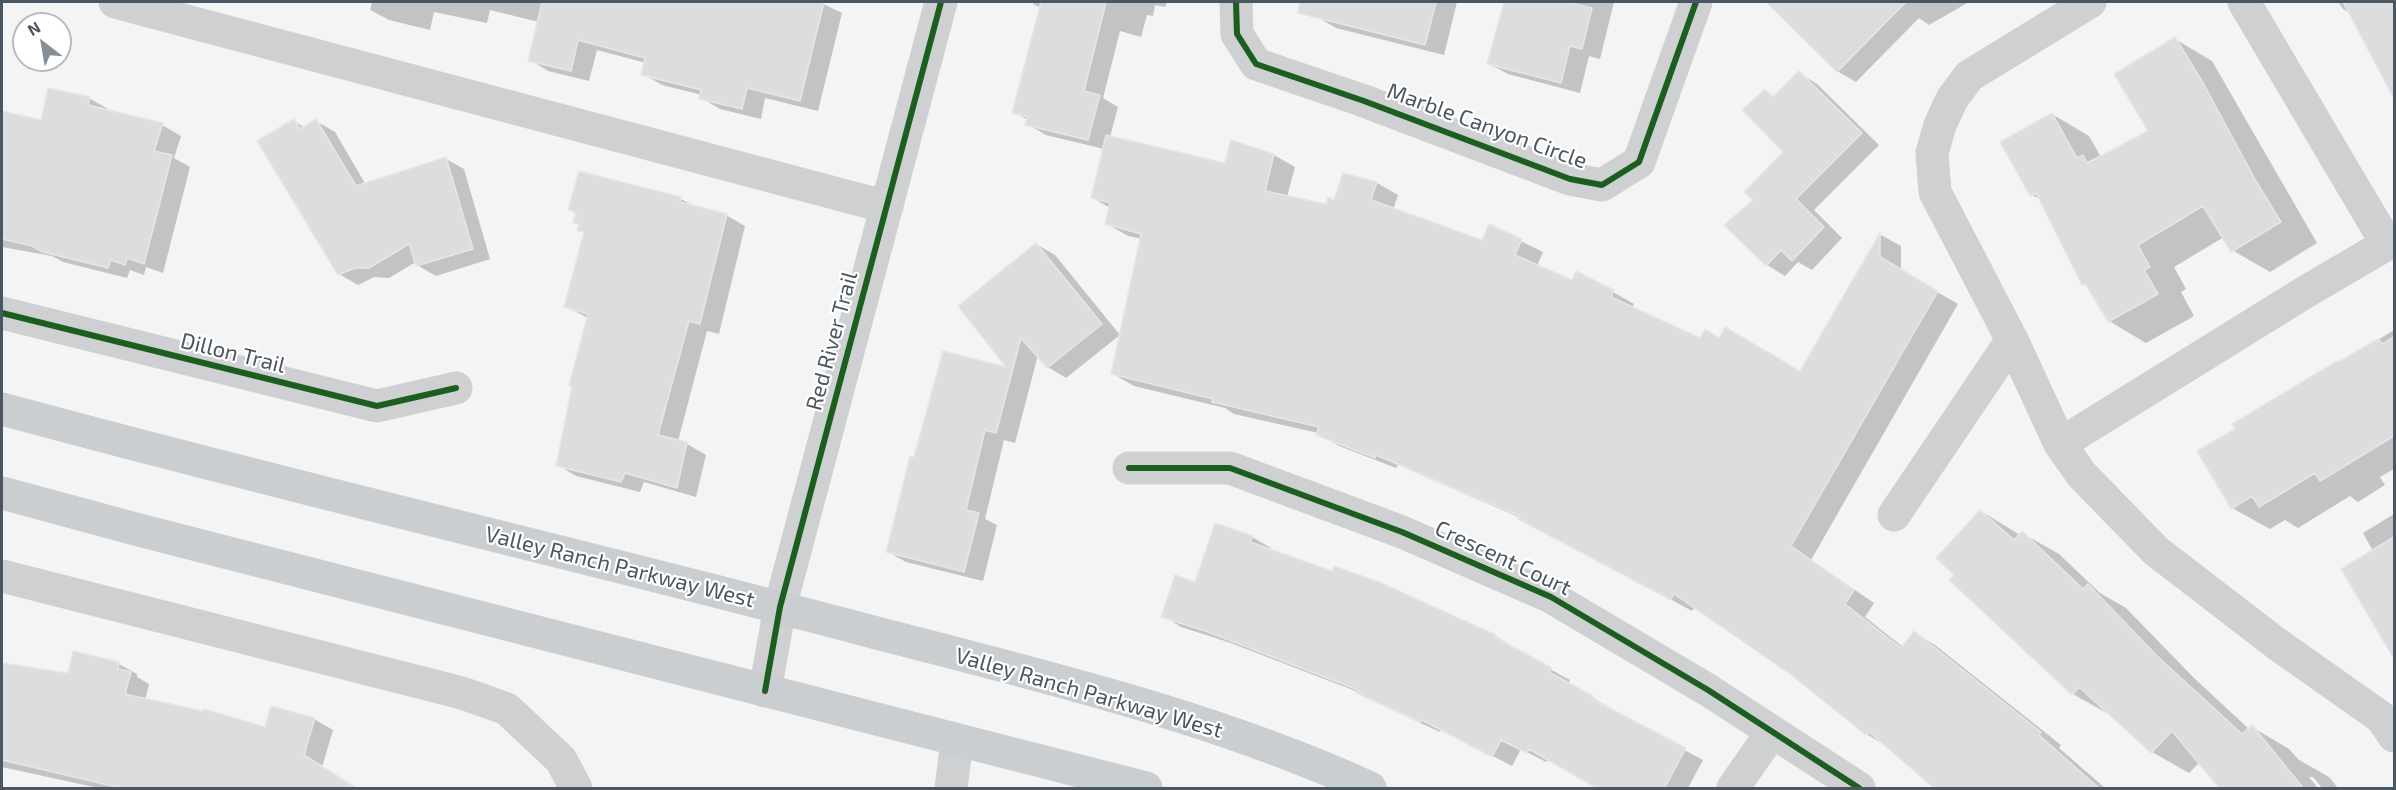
<!DOCTYPE html>
<html>
<head>
<meta charset="utf-8">
<style>
	body { margin:0 }
	#map { position:relative; width:2396px; height:790px; overflow:hidden; background:#f4f4f4; font-family:"Exo 2",sans-serif }
	canvas { display:block }
	.frame { position:absolute; inset:0; border:3px solid #4a5661; pointer-events:none }
	.north { position:absolute; left:12px; top:12px; width:60px; height:60px; box-sizing:border-box; background:#fff; border:2px solid #b7bbc0; border-radius:50%; rotate:329deg; font-size:16px; font-weight:700; line-height:24px; text-align:center; color:#4a5661 }
	.north::after { content:''; display:block; margin:auto; width:21px; height:27px; background:#868d94; clip-path:polygon(50% 0,100% 100%,50% 72%,0 100%) }
</style>
</head>
<body>
<div id="map">
<canvas width="2396" height="790"></canvas>
<div class="frame"></div>
<div class="north">N</div>
</div>
<script>
const ctx = document.querySelector('canvas').getContext('2d');
ctx.lineJoin = 'round';
function fill(path, color) { ctx.fillStyle = color; ctx.fill(path, 'evenodd'); }
function stroke(path, color, width, dash) { ctx.strokeStyle = color; ctx.lineWidth = width; ctx.lineCap = dash ? 'butt' : 'round'; ctx.setLineDash(dash || []); ctx.stroke(path); }
function write(font, color, halo, rows, align = 'center') {
  ctx.font = font + ' "Exo 2",sans-serif'; ctx.lineWidth = 4.5; ctx.setLineDash([]); ctx.textBaseline = 'middle'; ctx.strokeStyle = halo; ctx.fillStyle = color; for (const [text, x, y, turn = 0] of rows) {
    ctx.save(); ctx.translate(x, y); ctx.rotate((+turn || 0) * Math.PI / 180); ctx.textAlign = isNaN(turn) ? turn : align; if (halo) ctx.strokeText(text, 0, 0); ctx.fillText(text, 0, 0); ctx.restore();
  }
}
fill(new Path2D(`
	M 372,2 L 819,2 L 842,13 L 818,111 L 765,98 L 761,119 L 720,109 L 701,98 L 702,95 L 662,85 L 643,74 L 646,63 L 597,50 L 589,81 L 548,71 L 530,60 L 539,22 L 490,10 L 487,23 L 434,12 L 430,30 L 389,20 L 370,10 Z
	M 1034,2 L 1167,2 L 1165,7 L 1155,5 L 1153,16 L 1147,15 L 1141,37 L 1120,31 L 1103,98 L 1118,107 L 1110,137 L 1226,165 L 1232,142 L 1274,155 L 1295,167 L 1287,197 L 1327,206 L 1335,201 L 1344,175 L 1377,183 L 1398,195 L 1393,210 L 1483,242 L 1490,226 L 1543,252 L 1537,266 L 1573,282 L 1613,292 L 1634,304 L 1632,308 L 1700,340 L 1720,340 L 1801,373 L 1881,235 L 1901,246 L 1901,271 L 1958,304 L 1811,560 L 1874,603 L 1865,617 L 1903,647 L 1915,633 L 1935,645 L 2061,745 L 2059,748 L 2105,788 L 1938,788 L 1887,746 L 1866,734 L 1791,673 L 1695,607 L 1692,611 L 1521,518 L 1398,465 L 1396,468 L 1339,446 L 1318,433 L 1234,414 L 1225,408 L 1134,386 L 1113,374 L 1142,239 L 1128,236 L 1107,224 L 1110,208 L 1093,198 L 1104,149 L 1046,135 L 1027,124 L 1028,120 L 1014,112 L 1041,8 L 1033,4 Z
	M 1321,2 L 1457,2 L 1444,55 L 1336,28 L 1317,17 Z
	M 1505,2 L 1614,2 L 1600,59 L 1589,56 L 1580,93 L 1508,74 L 1489,64 Z
	M 1783,2 L 1969,2 L 1929,25 L 1919,18 L 1856,82 L 1837,71 Z
	M 2338,2 L 2394,2 L 2394,95 L 2352,15 L 2343,9 Z
	M 2175,39 L 2212,61 L 2317,243 L 2270,272 L 2232,250 L 2224,237 L 2174,267 L 2186,289 L 2181,292 L 2194,316 L 2146,343 L 2109,321 L 2090,288 L 2083,284 L 2041,200 L 2032,195 L 2052,114 L 2089,136 L 2101,157 L 2150,131 Z
	M 1799,73 L 1817,84 L 1879,145 L 1814,210 L 1842,238 L 1812,270 L 1798,262 L 1785,276 L 1767,265 L 1755,200 L 1785,152 L 1765,90 L 1775,97 Z
	M 89,98 L 108,109 L 107,111 L 162,125 L 181,136 L 174,158 L 190,167 L 163,273 L 146,267 L 144,275 L 130,270 L 127,278 L 63,262 L 52,256 L 2,247 L 2,113 L 42,121 Z
	M 294,121 L 305,128 L 316,121 L 335,132 L 366,185 L 446,159 L 464,169 L 490,259 L 436,276 L 417,265 L 416,262 L 389,278 L 374,277 L 358,285 L 339,274 Z
	M 681,199 L 696,207 L 726,215 L 745,226 L 719,334 L 707,331 L 678,441 L 687,444 L 706,455 L 696,497 L 644,482 L 640,492 L 576,476 L 558,465 L 588,318 L 565,306 L 585,234 L 579,230 L 580,225 L 575,222 L 577,214 L 570,210 Z
	M 1036,244 L 1055,255 L 1120,335 L 1066,378 L 1048,367 L 1038,355 L 1015,443 L 1004,440 L 985,519 L 997,525 L 983,581 L 906,562 L 888,552 L 915,459 L 1010,369 Z
	M 2394,330 L 2394,469 L 2380,477 L 2385,485 L 2358,502 L 2350,496 L 2298,528 L 2285,520 L 2270,529 L 2232,508 L 2339,364 Z
	M 1981,511 L 2020,535 L 2022,533 L 2059,554 L 2100,593 L 2126,608 L 2194,678 L 2249,729 L 2252,727 L 2289,749 L 2299,760 L 2329,777 L 2338,788 L 2322,788 L 2313,777 L 2309,777 L 2318,788 L 2222,788 L 2200,762 L 2189,773 L 2152,752 L 2110,715 L 2073,694 L 1951,580 L 1956,575 Z
	M 2394,514 L 2394,637 L 2377,627 L 2373,551 L 2363,533 Z
	M 1252,537 L 1271,548 L 1269,551 L 1333,573 L 1379,584 L 1496,636 L 1514,647 L 1513,649 L 1570,680 L 1568,684 L 1611,708 L 1610,710 L 1703,760 L 1688,788 L 1601,788 L 1549,759 L 1546,762 L 1521,749 L 1512,766 L 1441,729 L 1440,732 L 1377,703 L 1358,692 L 1228,642 L 1181,627 L 1163,616 L 1196,584 Z
	M 2,664 L 69,675 L 119,664 L 137,674 L 137,677 L 149,684 L 145,700 L 266,728 L 314,719 L 333,730 L 322,767 L 357,788 L 98,788 L 2,767 Z`), '#0003');
const building = new Path2D(`
	M 542,2 L 824,2 L 800,101 L 747,88 L 742,109 L 699,99 L 701,90 L 641,75 L 645,58 L 578,40 L 571,71 L 528,61 Z
	M 1041,2 L 1106,2 L 1084,91 L 1100,95 L 1088,140 L 1025,125 L 1028,117 L 1012,113 Z
	M 1300,2 L 1436,2 L 1425,45 L 1298,13 Z
	M 1504,2 L 1565,2 L 1592,8 L 1582,49 L 1570,46 L 1561,83 L 1487,64 Z
	M 1766,2 L 1906,2 L 1837,72 Z
	M 2343,2 L 2394,2 L 2394,99 Z
	M 2175,37 L 2203,83 L 2256,181 L 2281,222 L 2231,252 L 2203,206 L 2138,245 L 2150,267 L 2144,270 L 2158,294 L 2108,322 L 2085,283 L 2082,285 L 2036,193 L 2030,196 L 2000,142 L 2052,113 L 2077,158 L 2083,155 L 2087,163 L 2148,131 L 2114,74 Z
	M 1799,71 L 1862,133 L 1796,199 L 1824,227 L 1792,261 L 1781,250 L 1766,266 L 1724,225 L 1753,200 L 1744,192 L 1783,152 L 1742,110 L 1765,89 L 1773,97 Z
	M 48,88 L 90,97 L 88,105 L 163,123 L 154,151 L 172,155 L 144,264 L 127,258 L 125,265 L 111,260 L 108,268 L 43,252 L 32,246 L 2,239 L 2,111 L 41,120 Z
	M 294,119 L 300,129 L 316,119 L 356,186 L 446,157 L 473,249 L 416,266 L 409,244 L 369,268 L 355,268 L 338,275 L 257,141 Z
	M 1106,135 L 1225,163 L 1231,140 L 1274,154 L 1265,191 L 1326,204 L 1328,197 L 1334,200 L 1343,173 L 1377,182 L 1371,200 L 1482,240 L 1489,224 L 1522,239 L 1515,255 L 1572,280 L 1576,271 L 1614,290 L 1611,297 L 1700,338 L 1705,329 L 1719,338 L 1725,327 L 1800,371 L 1880,233 L 1880,257 L 1938,291 L 1791,546 L 1854,590 L 1845,604 L 1901,648 L 1914,631 L 2041,732 L 2039,735 L 2100,789 L 1935,789 L 1869,732 L 1866,735 L 1790,674 L 1674,594 L 1671,600 L 1518,519 L 1520,516 L 1376,455 L 1375,458 L 1316,435 L 1319,427 L 1212,402 L 1213,399 L 1111,374 L 1141,234 L 1105,224 L 1110,203 L 1091,198 Z
	M 579,171 L 681,197 L 680,202 L 727,214 L 700,324 L 689,321 L 658,435 L 687,442 L 677,488 L 625,473 L 621,482 L 556,466 L 572,386 L 569,385 L 588,314 L 564,307 L 584,232 L 577,231 L 579,224 L 573,223 L 576,212 L 568,210 Z
	M 1036,243 L 1102,324 L 1047,368 L 1021,338 L 996,433 L 985,430 L 966,510 L 979,513 L 964,572 L 886,552 L 910,456 L 914,457 L 943,351 L 1006,367 L 958,306 Z
	M 2394,337 L 2394,436 L 2320,481 L 2315,473 L 2259,507 L 2252,496 L 2231,509 L 2197,451 L 2235,429 L 2232,424 L 2337,361 L 2338,362 L 2378,339 L 2382,344 Z
	M 1980,510 L 2014,540 L 2022,531 L 2083,589 L 2088,584 L 2156,655 L 2242,734 L 2252,725 L 2304,789 L 2220,789 L 2172,731 L 2151,753 L 2079,687 L 2072,695 L 1949,580 L 1954,575 L 1936,558 Z
	M 1215,523 L 1253,536 L 1250,542 L 1332,571 L 1334,566 L 1379,582 L 1496,635 L 1495,637 L 1552,668 L 1549,672 L 1593,696 L 1592,699 L 1686,748 L 1664,789 L 1598,789 L 1529,749 L 1527,753 L 1501,740 L 1492,757 L 1422,720 L 1421,722 L 1356,693 L 1358,690 L 1208,632 L 1161,617 L 1175,575 L 1195,582 Z
	M 2394,537 L 2394,659 L 2341,569 Z
	M 73,651 L 119,662 L 118,669 L 131,672 L 125,694 L 203,711 L 204,709 L 265,727 L 271,706 L 315,718 L 304,755 L 358,789 L 125,789 L 2,760 L 2,663 L 68,673 Z`);
fill(building, '#ddddde');
stroke(building, '#e5e6e7', 1.5);
stroke(new Path2D(`
	M 115,2 L 887,207
	M 1236,2 L 1237,34 L 1256,64 L 1364,101 L 1570,179 L 1602,185 L 1639,162 L 1696,2
	M 2090,2 L 1969,76 L 1952,99 L 1940,125 L 1932,153 L 1935,192 L 2012,340 L 2060,444 L 2082,475 L 2156,551 L 2277,644 L 2382,718 L 2394,736
	M 2244,2 L 2387,244
	M 2,313 L 377,406 L 456,388
	M 2060,444 L 2307,291 L 2394,240
	M 1129,468 L 1230,468 L 1402,532 L 1551,597 L 1708,690 L 1859,788
	M 1894,515 L 2012,340
	M 2,576 L 462,693 L 507,709 L 561,760 L 576,788
	M 765,691 L 780,607 L 941,2
	M 951,788 L 957,741
	M 1733,788 L 1772,732`), '#ced0d2', 33);
stroke(new Path2D(`
	M 2,409 C 291,488 583,555 873,632 C 1041,676 1212,716 1370,788
	M 2,493 L 139,530 L 1146,788`), '#caced1', 33);
stroke(new Path2D(`
	M 1236,2 L 1237,34 L 1256,64 L 1364,101 L 1570,179 L 1602,185 L 1639,162 L 1696,2
	M 2,313 L 377,406 L 456,388
	M 1129,468 L 1230,468 L 1402,532 L 1551,597 L 1708,690 L 1859,788
	M 765,691 L 780,607 L 941,2`), '#1b5e20', 6);
write('22px', '#4a5661', '#fff', [
	["Marble Canyon Circle",1487,126,20],
	["Red River Trail",832,341,-75],
	["Dillon Trail",233,353,14],
	["Crescent Court",1503,558,25],
	["Valley Ranch Parkway West",620,567,14],
	["Valley Ranch Parkway West",1089,693,16]
]);
</script>
</body>
</html>
